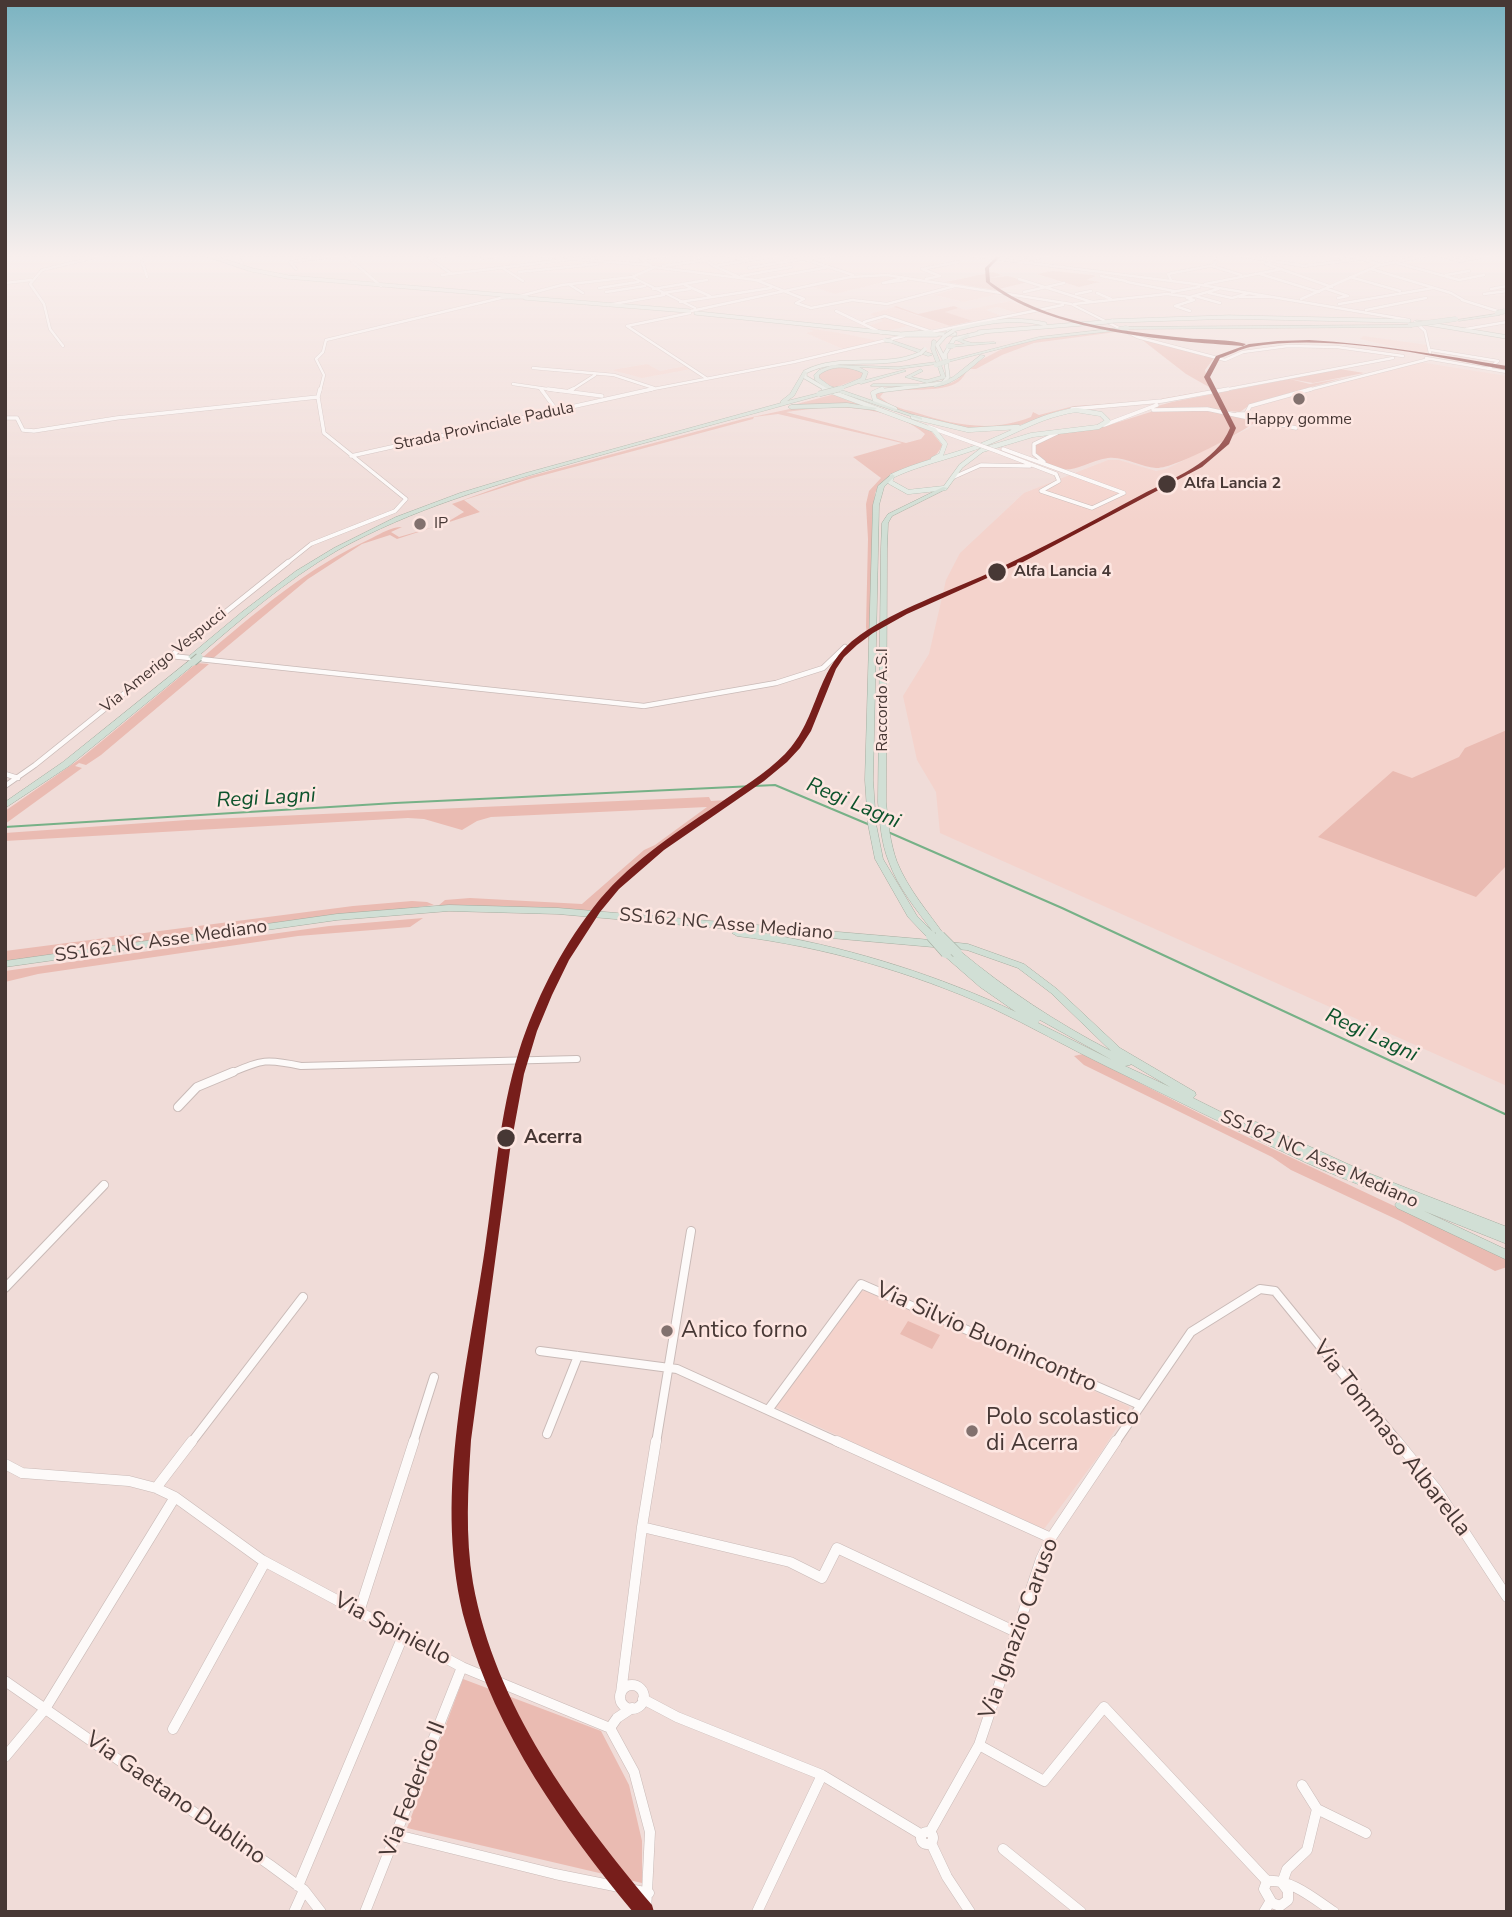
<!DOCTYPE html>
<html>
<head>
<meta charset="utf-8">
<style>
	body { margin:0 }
	#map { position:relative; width:1512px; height:1917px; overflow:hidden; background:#f0dcd8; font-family:"Nunito Sans",sans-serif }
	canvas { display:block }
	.frame { position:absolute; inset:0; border:7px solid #473835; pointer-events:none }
</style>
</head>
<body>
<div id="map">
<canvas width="1512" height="1917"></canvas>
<div class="frame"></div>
</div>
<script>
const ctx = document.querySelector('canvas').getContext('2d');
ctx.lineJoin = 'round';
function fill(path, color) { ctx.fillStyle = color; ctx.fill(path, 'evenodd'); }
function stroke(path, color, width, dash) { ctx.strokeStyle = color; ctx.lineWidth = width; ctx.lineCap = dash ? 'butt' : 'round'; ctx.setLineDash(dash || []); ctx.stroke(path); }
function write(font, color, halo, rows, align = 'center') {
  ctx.font = font + ' "Nunito Sans",sans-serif'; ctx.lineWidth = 5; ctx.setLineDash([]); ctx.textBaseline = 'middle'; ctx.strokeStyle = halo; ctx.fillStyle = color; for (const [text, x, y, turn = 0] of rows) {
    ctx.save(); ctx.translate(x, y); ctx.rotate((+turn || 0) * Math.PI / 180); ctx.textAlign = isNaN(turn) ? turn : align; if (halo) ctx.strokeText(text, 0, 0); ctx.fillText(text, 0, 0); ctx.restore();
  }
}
fill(new Path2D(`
	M 884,275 L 900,278 L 835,294 L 811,286 L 852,278 Z
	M 961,287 L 999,294 L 964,302 L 934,295 Z
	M 1010,301 L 1033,310 L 1033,314 L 1024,315 L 997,307 L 986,310 L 1002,316 L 975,322 L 943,312 L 959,308 L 966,310 Z
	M 894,307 L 917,316 L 950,326 L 928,330 L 912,325 L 883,332 L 868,326 L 883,321 L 870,314 Z
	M 807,328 L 840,333 L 879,341 L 845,350 L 806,333 L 813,331 Z
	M 1363,336 L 1428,345 L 1427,355 L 1360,339 Z
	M 1420,362 L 1507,376 L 1507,1086 L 940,833 L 936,792 L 917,760 L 903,696 L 929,654 L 946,580 L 960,553 L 1024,493 L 1108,460 L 1119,460 L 1156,471 L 1166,469 L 1262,422 L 1249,409 L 1256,405 Z
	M 647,364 L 660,371 L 686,366 L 691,369 L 642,378 L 612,370 Z
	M 868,1290 L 1130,1407 L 1100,1454 L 1044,1529 L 775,1407 L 860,1292 Z`), '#f4d3cc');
fill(new Path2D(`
	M 1053,271 L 1093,275 L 1096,276 L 1087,280 L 1100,282 L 1079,287 L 1037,274 Z
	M 993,272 L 1002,275 L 990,278 L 1008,276 L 1028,282 L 995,290 L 946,282 Z
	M 896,306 L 918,314 L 954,306 L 959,308 L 945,312 L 973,321 L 950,326 L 894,307 Z
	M 1121,330 L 1123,331 L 1034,343 L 1002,355 L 976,369 L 969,369 C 965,373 963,379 958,382 C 942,393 904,388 884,392 L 880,397 C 890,406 902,409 914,412 C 954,425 991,433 1031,417 L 1033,412 L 1039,415 L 1074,406 L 1149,401 L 1210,390 C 1194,393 1178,397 1162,400 C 1132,405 1101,404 1071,408 C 1052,411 1037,420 1020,425 C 979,436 908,423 875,397 L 875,392 L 891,388 L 951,383 L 958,379 L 967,367 L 1006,347 L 1044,338 Z
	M 1141,339 L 1214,358 L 1205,370 L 1209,387 L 1186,374 Z
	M 850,367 L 864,372 L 863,377 L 834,388 L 818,378 L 818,374 L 830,368 Z
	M 1340,369 L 1364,373 L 1313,383 L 1290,379 L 1310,384 L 1343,378 L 1251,404 L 1240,412 L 1187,407 L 1143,410 L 1172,402 Z
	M 835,394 L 931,431 L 942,445 C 934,470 889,464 875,493 L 870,648 L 866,627 L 868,539 L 866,504 L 869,491 L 881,478 L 853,457 L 902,443 L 778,414 L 754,417 L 753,419 L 533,478 L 464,500 L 480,512 L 397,539 L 390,535 L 362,544 L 308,579 L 211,660 L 202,658 C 255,613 308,567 372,538 C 382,533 391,527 402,527 L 391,532 L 399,537 L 444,524 L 464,512 L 452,504 L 527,477 L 743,419 L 799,407 L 789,406 ZM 827,407 C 860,407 899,412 925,434 L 921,439 L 906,443 L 786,412 Z
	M 1157,410 L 1213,410 L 1257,421 C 1241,433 1174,469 1156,468 C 1140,467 1124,456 1108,458 C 1078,463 1065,484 1035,453 L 1036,443 L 1052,435 L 1106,426 Z
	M 197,663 L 209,664 L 101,755 L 86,765 L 79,763 L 75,766 L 82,768 L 5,824 L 5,811 L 80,759 Z
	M 1507,730 L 1507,865 L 1476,897 L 1318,837 L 1393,771 L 1412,778 L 1459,757 L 1465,748 Z
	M 709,797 L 711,801 L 727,800 C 678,833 627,864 591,912 L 438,906 L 445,900 L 470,898 L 582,904 L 644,850 L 655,845 L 707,807 L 491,817 L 477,821 L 462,830 L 424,819 L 408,818 L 5,841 L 5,833 L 187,820 Z
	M 412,901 L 427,902 L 434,905 L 5,961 L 5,951 L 353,906 Z
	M 423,918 L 410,927 L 298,936 L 38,974 L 5,982 L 5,971 L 329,926 Z
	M 1083,1054 L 1224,1126 L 1507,1259 L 1507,1267 L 1495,1271 L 1400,1221 L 1291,1170 L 1272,1157 L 1084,1065 L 1074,1056 Z
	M 908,1321 L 940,1335 L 932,1349 L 900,1334 Z
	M 463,1679 L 601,1731 L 629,1785 L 642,1841 L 642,1883 L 407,1828 Z`), '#eabbb2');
stroke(new Path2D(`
	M 5,827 L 395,803 L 775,785 L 870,825
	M 888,832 L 1062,908 L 1507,1115`), '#76b187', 2);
const minorFar5 = new Path2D(`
	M 140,255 L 147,277
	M 236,255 L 242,263 L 240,266
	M 345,255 L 381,286
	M 533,255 L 562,258
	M 698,255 L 714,266 L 739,277
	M 726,255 L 744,260
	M 792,255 L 853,275
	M 967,255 L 1195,284 L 1409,320
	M 1236,255 L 1304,266 L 1361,259
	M 1330,255 L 1345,259
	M 1348,255 L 1379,264
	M 1439,255 L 1460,261 L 1492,255
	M 482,258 L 507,255
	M 641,259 L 672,255
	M 807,259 L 836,255
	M 1022,261 L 1051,255
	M 1397,263 L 1459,280 L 1484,275
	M 1266,264 L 1332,287
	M 663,266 L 706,260
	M 714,266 L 782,255
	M 1212,266 L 1241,275
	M 653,267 L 756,280 L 804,299 L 796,303 L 811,308 L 852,300 L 887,304 L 955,286
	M 749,268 L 802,259
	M 296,269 L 290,262 L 342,255
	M 504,269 L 523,281
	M 1371,269 L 1451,293 L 1465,301
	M 519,272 L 597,264
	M 452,274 L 429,258 L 453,255
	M 1260,274 L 1319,292
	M 442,275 L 572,259 L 650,265
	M 1446,275 L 1469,271
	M 741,276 L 791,267
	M 1101,276 L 1126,281
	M 632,277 L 695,308
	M 1350,277 L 1400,291
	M 899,279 L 883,283 L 906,280
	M 926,279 L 940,276 L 922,269 L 958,262
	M 1019,279 L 1092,302
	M 758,280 L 829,267
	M 1171,280 L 1168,274 L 1214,265 L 1220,255
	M 1127,282 L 1174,291
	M 5,283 L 31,280
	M 1205,284 L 1282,269
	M 570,285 L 583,293
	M 685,285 L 710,296
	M 599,288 L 638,282
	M 653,289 L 707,280
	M 1327,289 L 1348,296 L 1338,298
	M 1491,289 L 1507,286
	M 606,292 L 645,286
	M 1024,292 L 1064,283
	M 1172,292 L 1199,287
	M 662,293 L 690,289
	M 1097,293 L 1111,299
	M 1209,293 L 1232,298 L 1249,293
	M 1076,294 L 1091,291
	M 1484,294 L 1507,291
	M 520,296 L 562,285 L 632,277 L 653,268 L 636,255
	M 1195,296 L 1220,303
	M 1240,297 L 1271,297
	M 1187,298 L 1194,300 L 1175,306 L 1190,311
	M 1301,299 L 1377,266 L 1428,255
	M 1462,300 L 1507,314
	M 680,302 L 771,288
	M 1074,304 L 1167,294 L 1190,297 L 1218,289
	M 1339,304 L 1433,288
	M 608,305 L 664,295
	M 1366,310 L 1426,298
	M 691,311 L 850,277 L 887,275 L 1071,304 L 1137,337 L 1225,360 L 1243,352 L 1288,346 L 1337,347 L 1403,356
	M 836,311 L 882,333
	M 690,313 L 627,326 L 706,378
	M 864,322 L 885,316 L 932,332
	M 1415,322 L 1425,331 L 1430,353
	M 1466,329 L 1507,322
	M 931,332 L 1063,305
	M 63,346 L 50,329 L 44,304 L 30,284 L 42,270 L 104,255
	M 1431,350 L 1498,361 L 1488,369
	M 1426,358 L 1507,372
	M 533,368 L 614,375 L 654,388
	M 513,384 L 561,391
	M 540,388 L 542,391
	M 320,391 L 324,375 L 316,359 L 323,352 L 326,340 L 505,297
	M 570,391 L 595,375
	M 643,391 L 794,362 L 904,336
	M 1218,391 L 1393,358
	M 1304,391 L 1429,359`);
const minorFar4 = new Path2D(`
	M 541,389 L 557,411
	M 548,389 L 602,396
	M 569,391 L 573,389
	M 1072,409 L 1162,401 L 1228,389
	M 1153,410 L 1207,409 L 1296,428
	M 1237,414 L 1246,414 L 1250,406 L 1311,389
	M 5,418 L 17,418 L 23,430 L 34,431 L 117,418 L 318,397
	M 1104,425 L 1157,405
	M 929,427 L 971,442
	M 996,451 L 1056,474 L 1059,481 L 1041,491 L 1092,508 L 1124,493 L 1003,449
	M 351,456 L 652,389
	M 1044,462 L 1034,454 L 1034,444 L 1057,433
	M 954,477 L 981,465 L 1030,466
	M 286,564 L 311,544 L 395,511 L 406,499 L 324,433 L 318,397 L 320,389`);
const minorFar3 = new Path2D(`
	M 171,656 L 644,706 L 776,683 L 823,668 L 845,647
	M 5,774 L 18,778
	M 5,786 L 35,765 L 288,562`);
const minorFar2 = new Path2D(`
	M 229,1074 C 262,1060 265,1058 301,1066 L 577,1059`);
const minorFar1 = new Path2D(`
	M 178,1107 L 197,1087 L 233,1072
	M 5,1288 L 104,1185
	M 540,1351 L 677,1369 L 840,1443
	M 768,1410 L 861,1284 L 1140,1405
	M 547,1434 L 578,1356
	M 191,1443 L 303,1297
	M 413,1443 L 434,1377
	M 656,1443 L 691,1231
	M 1115,1443 L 1191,1332 L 1260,1289 L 1275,1291 L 1399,1443`);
const minor = new Path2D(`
	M 837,1441 L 1051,1538
	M 1397,1441 L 1437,1490 L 1507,1597
	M 5,1464 L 22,1473 L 129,1481 L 156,1488 L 175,1497 L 262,1560 L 462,1667 L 610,1728 L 634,1772 L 650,1832 L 646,1912
	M 156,1488 L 192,1441
	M 642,1527 L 790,1562 L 822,1578 L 837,1548 L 1016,1632
	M 359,1612 L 414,1441
	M 5,1681 L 270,1865 L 304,1890 L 321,1912
	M620 1697a12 12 0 1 1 24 0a12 12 0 1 1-24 0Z
	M 621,1693 L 642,1527 L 656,1441
	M 643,1699 L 677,1717 L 822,1775 L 922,1835
	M 610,1728 L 617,1718 L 632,1708
	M 173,1729 L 265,1562
	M 979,1745 L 1044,1781 L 1104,1707 L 1267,1881
	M 5,1757 L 45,1709 L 175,1497
	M 1302,1785 L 1317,1809
	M 930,1832 L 979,1745 L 1041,1559 L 1051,1538 L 1116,1441
	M921 1838a6 6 0 1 1 12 0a6 6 0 1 1-12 0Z
	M 397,1835 L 555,1874 L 649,1893
	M 931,1843 L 947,1877 L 970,1912
	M 1003,1849 L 1081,1912
	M 1282,1883 L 1287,1869 L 1307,1850 L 1317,1809 L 1366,1833
	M 1282,1883 L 1288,1891 L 1288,1900 L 1280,1906 L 1272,1903 L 1264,1889 L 1267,1881 C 1292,1879 1314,1899 1334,1912
	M 298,1886 L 403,1636
	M 294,1912 L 304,1890
	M 365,1912 L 462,1667
	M 757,1912 L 822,1775
	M 1264,1912 L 1270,1902`);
const majorFar1 = new Path2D(`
	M 207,255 L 252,270 L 288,277 L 527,297 L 502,297 L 505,296
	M 525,298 L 689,311
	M 696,313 L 900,334
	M 1112,321 L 1229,317 L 1409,321
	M 1417,322 L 1507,337
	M 948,331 C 982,323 1010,316 1045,324
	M 929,332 L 937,335 L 899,335 L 902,334 Z
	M 979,332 L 1106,322
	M 937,334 L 955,334
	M 944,359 L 937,345 L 945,336
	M 829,391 L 805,377 L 805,372 C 842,353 883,371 921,353
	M 878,391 L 943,383 L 948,377 L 945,354 L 954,339 L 984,332`);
const major = new Path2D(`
	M 824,389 L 934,430 L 945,444 L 941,455 L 933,459
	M 882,389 L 873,393 L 875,400 L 895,409
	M 1076,410 L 1101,414 L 1108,421 L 1098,427 L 1032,435 L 982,450 L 961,466 L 945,488 L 908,492 L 890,482 L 892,476 C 918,463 947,458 974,448 C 1009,436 1039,415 1076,410 Z
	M 913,417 L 968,430 L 1018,427`);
const highway = new Path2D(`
	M 1502,313 L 1500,315 L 1459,321 L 1457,320 Z
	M 1414,325 L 1412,327 L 1127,329 L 1125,328 L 1127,327 Z
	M 1120,328 L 1122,330 L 1039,339 L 948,362 L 946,361 L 1039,337 Z
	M 968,334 L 970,336 L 962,340 L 972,343 L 994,342 L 996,343 L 951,347 L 953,345 L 965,344 L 956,340 Z
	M 891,340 L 932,354 L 932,355 L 928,356 L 889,342 Z
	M 934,340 L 936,341 L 935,349 L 946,378 L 927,383 L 905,377 L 921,369 L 923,371 L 911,377 L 927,380 L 941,376 L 937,364 L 898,369 L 859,367 L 868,372 L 865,380 L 862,381 L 904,370 L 906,371 L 861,384 L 859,383 L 842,389 L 840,387 L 861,378 L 863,373 C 848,366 832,365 819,375 L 819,378 L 830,386 L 922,418 L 922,420 L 826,388 L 815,380 L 814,375 L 819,370 L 833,365 L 898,367 L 936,362 L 931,349 L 932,341 Z
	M 981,355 L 985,356 C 969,369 956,384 935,387 L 933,386 L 953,377 Z
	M 805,371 L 807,372 L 794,396 L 787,401 L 819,393 L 821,393 L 821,395 C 739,418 657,439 576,462 C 494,485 412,509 338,550 C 286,580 240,620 195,659 L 192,659 L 188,657 L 242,612 L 296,571 L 334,548 L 396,517 L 460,493 L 526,473 L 781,403 L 781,401 L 790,394 L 803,372 Z
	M 873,384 L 918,384 L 920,385 L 918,386 L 871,386 Z
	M 847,403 L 877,408 L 874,410 L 847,407 L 791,409 L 788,407 L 791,405 Z
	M 892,474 L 895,476 L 884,487 L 879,505 L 873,780 L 876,824 L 883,859 L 917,916 L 933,932 C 917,910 898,888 889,862 C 881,843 880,822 878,802 L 881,549 L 882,523 L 888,514 L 943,487 L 948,488 L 892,516 L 888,523 L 887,549 L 886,802 C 888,822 890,843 897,862 C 908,889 928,912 945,936 L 940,939 L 935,936 L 931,939 L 928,938 L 908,917 L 875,859 L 868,824 L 865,780 L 873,505 L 878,486 Z
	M 190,660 L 196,660 L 197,662 L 69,766 L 5,808 L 5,802 L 63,762 Z
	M 449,905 L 558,908 L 920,939 L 968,944 L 1024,964 L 1057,989 L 1120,1048 L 1195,1092 L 1196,1095 L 1193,1098 L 1247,1125 L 1248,1122 L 1256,1122 L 1363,1171 L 1507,1227 L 1507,1244 L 1424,1211 L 1507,1250 L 1507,1260 L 1397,1208 L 1395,1205 L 1397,1202 L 1400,1201 C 1364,1186 1327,1173 1292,1156 C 1229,1127 1168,1096 1106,1066 C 1067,1047 1030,1026 992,1008 C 911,972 825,947 737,936 L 732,933 C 742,927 763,933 774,935 C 857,950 939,976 1016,1012 L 980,987 L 941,953 L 946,950 L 953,954 L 954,951 L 960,951 C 1007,990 1057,1023 1111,1051 L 1051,993 L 1018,968 L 967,950 L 558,914 L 449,911 L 337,920 L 5,967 L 5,961 L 337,914 ZM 1040,1020 L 1112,1060 L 1038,1023 ZM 1131,1064 L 1170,1087 L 1125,1066 L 1130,1065 Z`);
stroke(minorFar5, '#c9bab7', 3.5);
stroke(minorFar4, '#c9bab7', 4.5);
stroke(minorFar3, '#c9bab7', 6);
stroke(minorFar2, '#c9bab7', 8);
stroke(minorFar1, '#c9bab7', 10);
stroke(minor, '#c9bab7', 11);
stroke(majorFar1, '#a6aea1', 4.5);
stroke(major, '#a6aea1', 5);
stroke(highway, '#a6aea1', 1);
stroke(minorFar5, '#fdfaf9', 2.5);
stroke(minorFar4, '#fdfaf9', 3.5);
stroke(minorFar3, '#fdfaf9', 4.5);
stroke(minorFar2, '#fdfaf9', 6);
stroke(minorFar1, '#fdfaf9', 8);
stroke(minor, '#fdfaf9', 10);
stroke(majorFar1, '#e2eae3', 3.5);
stroke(major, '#e2eae3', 4.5);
fill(highway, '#d1dfd5');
const minorBridge = new Path2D(`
	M 971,442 L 996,451`);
const majorBridge = new Path2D(`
	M 1106,322 L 1112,321
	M 945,336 L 953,331
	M 885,340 L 891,341
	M 921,353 L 925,349`);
const highwayBridgeFar3 = new Path2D(`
	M 1497,313 L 1505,311
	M 1410,325 L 1456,319
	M 1120,329 L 1127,328
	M 948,346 L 953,346
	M 936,365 L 948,361
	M 832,391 L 842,388`);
const highwayBridgeFar2 = new Path2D(`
	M 819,394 L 839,389`);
const highwayBridgeFar1 = new Path2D(`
	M 193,662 L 199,657`);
const highwayBridge = new Path2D(`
	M 931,936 L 946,953
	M 940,936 L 957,953`);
stroke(minorBridge, '#c9bab7', 4.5, []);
stroke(majorBridge, '#a6aea1', 4.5, []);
stroke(highwayBridgeFar3, '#a6aea1', 5, []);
stroke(highwayBridgeFar2, '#a6aea1', 6, []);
stroke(highwayBridgeFar1, '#a6aea1', 9, []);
stroke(highwayBridge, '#a6aea1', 11, []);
stroke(minorBridge, '#fdfaf9', 3.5);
stroke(majorBridge, '#e2eae3', 3.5);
stroke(highwayBridgeFar3, '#d1dfd5', 4.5);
stroke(highwayBridgeFar2, '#d1dfd5', 5);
stroke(highwayBridgeFar1, '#d1dfd5', 7);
stroke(highwayBridge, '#d1dfd5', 10);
fill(new Path2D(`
	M 998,255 L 1002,255 L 989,268 L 990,282 C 1045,323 1120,331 1186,338 C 1204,340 1230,339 1246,344 L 1243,346 C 1169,341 1043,331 986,282 L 985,268 Z
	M 1309,340 C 1376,344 1441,355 1507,366 L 1507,370 C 1427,355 1331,333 1250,347 C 1240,349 1230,355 1220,358 L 1210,377 L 1236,428 L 1229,444 L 1202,467 L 1023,562 L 907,614 L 873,633 L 857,645 L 844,657 L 836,669 L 811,731 L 800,748 L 787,762 L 764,781 L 664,850 L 619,889 L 600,912 L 569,960 L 552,995 L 537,1031 L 524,1074 L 510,1150 L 471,1440 C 468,1488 465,1536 473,1583 C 495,1706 574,1812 652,1905 L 654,1912 L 633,1912 C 563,1827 496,1733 466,1625 C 432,1502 467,1372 485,1248 C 495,1182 499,1115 519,1051 C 535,1001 560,950 593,908 C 626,865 672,835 717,805 C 740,789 765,774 785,754 C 821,717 813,668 860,635 C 899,608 945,593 989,573 C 1040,549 1091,522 1141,495 C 1173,478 1216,463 1230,428 L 1204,377 L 1216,356 L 1249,344 L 1278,341 Z`), '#771e1b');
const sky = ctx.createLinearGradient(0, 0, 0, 523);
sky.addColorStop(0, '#7ab3c1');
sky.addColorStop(0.49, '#f8efed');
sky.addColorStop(1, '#f8efed00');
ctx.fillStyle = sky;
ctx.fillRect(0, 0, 1512, 523);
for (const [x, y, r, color] of [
	[1299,399,7,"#82716e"],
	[1167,484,10,"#473835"],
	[420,524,7,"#82716e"],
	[997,572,10,"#473835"],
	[506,1138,10,"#473835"],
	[667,1331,7,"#82716e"],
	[972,1431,7,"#82716e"]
]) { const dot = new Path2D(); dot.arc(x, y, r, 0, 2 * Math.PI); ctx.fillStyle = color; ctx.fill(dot); stroke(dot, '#fde6e1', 2.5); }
write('16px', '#473835', '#fde6e1', [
	["Happy gomme",1299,420],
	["IP",434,524,"left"]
]);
write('16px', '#473835', '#fde6e1', [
	["Strada Provinciale Padula",484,427,-12],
	["Via Amerigo Vespucci",164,661,-39],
	["Raccordo A.S.I",883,700,-90]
]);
write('bold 16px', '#473835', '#fde6e1', [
	["Alfa Lancia 2",1184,484],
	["Alfa Lancia 4",1014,572]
], 'left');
write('19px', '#473835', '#fde6e1', [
	["SS162 NC Asse Mediano",726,925,5],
	["SS162 NC Asse Mediano",161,942,-8],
	["SS162 NC Asse Mediano",1319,1160,24]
]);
write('bold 19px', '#473835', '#fde6e1', [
	["Acerra",524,1138]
], 'left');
write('italic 21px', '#0d532c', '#fde6e1', [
	["Regi Lagni",266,799,-3],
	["Regi Lagni",853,804,23],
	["Regi Lagni",1371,1036,25]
]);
write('23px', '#473835', '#fde6e1', [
	["Antico forno",681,1331],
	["Polo scolastico",986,1418],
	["di Acerra",986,1444]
], 'left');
write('23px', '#473835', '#fde6e1', [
	["Via Silvio Buonincontro",986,1338,24],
	["Via Tommaso Albarella",1391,1439,52],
	["Via Ignazio Caruso",1020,1629,-70],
	["Via Spiniello",392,1630,28],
	["Via Federico II",414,1790,-69],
	["Via Gaetano Dublino",175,1799,35]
]);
</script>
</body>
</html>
